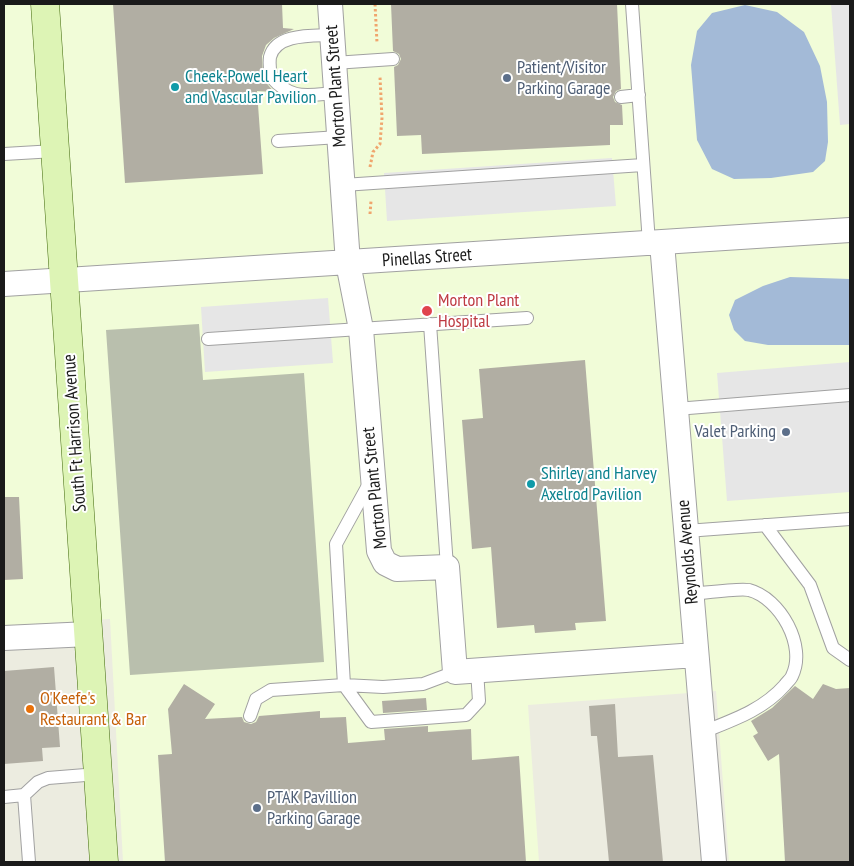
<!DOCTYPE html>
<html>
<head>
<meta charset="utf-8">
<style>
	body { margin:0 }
	#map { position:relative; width:854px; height:866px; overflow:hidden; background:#ecece0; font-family:"PT Sans Narrow",sans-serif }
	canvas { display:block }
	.frame { position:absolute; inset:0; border:5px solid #1a1a1a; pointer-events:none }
</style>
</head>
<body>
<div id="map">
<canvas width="854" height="866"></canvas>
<div class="frame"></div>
</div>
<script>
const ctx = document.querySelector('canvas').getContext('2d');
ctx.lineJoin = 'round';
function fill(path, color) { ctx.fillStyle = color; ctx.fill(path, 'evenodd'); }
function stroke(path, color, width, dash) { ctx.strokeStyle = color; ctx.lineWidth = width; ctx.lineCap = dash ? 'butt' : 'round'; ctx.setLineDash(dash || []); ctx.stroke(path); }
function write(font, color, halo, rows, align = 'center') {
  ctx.font = font + ' "PT Sans Narrow",sans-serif'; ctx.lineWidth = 4; ctx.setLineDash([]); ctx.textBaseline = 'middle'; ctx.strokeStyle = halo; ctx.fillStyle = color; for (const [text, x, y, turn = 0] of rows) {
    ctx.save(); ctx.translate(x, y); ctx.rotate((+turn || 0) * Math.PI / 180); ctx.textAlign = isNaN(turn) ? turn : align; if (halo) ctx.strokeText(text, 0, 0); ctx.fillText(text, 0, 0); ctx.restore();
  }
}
fill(new Path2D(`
	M 4,4 L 850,4 L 850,862 L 729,862 L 716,691 L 528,705 L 539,862 L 123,862 L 110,619 L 4,626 Z`), '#f1fcd8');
fill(new Path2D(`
	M 199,324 L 203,380 L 304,373 L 324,662 L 130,675 L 106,330 Z`), '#b9bfad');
fill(new Path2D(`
	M 831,4 L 850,4 L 850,124 L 840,125 Z
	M 612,158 L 616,206 L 387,221 L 384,173 Z
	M 328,298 L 333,363 L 205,372 L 201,307 Z
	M 850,362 L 850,492 L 727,501 L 717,373 Z`), '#e6e6e6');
fill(new Path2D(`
	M 745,5 L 777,12 L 804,32 L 820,66 L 827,102 L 828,142 L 825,161 L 813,172 L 771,178 L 734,179 L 712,169 L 697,140 L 691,65 L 697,31 L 712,13 Z
	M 790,277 L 850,279 L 850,345 L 768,345 L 745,341 L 734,330 L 729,315 L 735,300 L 763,286 Z`), '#a3bad7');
fill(new Path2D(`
	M 113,4 L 282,4 L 283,28 L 294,29 L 274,38 L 266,45 L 262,56 L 263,79 L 274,92 L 257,91 L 263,174 L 125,183 Z
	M 391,4 L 617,4 L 621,89 L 616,91 L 613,97 L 615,102 L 622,105 L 623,125 L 610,125 L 610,145 L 422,154 L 421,135 L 397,136 L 394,67 L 398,65 L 401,59 L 399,54 L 393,51 Z
	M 585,360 L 606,621 L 575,623 L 576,630 L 535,633 L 534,625 L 497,628 L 491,547 L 472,549 L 462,420 L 483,418 L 479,369 Z
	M 4,497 L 19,497 L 23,579 L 4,580 Z
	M 54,667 L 60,747 L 42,748 L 43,761 L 4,764 L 4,671 Z
	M 184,684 L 215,704 L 205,719 L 242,717 L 244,722 L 251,724 L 256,722 L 259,716 L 320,711 L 320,718 L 346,717 L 348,743 L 385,740 L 384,729 L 428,726 L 428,732 L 471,729 L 472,760 L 519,756 L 526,862 L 165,862 L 158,755 L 172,754 L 168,709 Z
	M 823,684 L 836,689 L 850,688 L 850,862 L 785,862 L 779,754 L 768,761 L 753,736 L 758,733 L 751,721 L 772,708 L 795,686 L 813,699 Z
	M 426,698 L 427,710 L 383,713 L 382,701 Z
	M 615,704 L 618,757 L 653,755 L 663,862 L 609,862 L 597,736 L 591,736 L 589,706 Z`), '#b1aea3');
const lane = new Path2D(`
	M 632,4 L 649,243
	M 332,35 C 313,36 276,33 270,57 C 269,64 270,71 271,77 C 292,101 307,95 336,93
	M 334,63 L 393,59
	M 621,97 L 639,95
	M 278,141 L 339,137
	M 4,154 L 55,151
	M 343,185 L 643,165
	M 430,324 L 447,567
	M 208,339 L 527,318
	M 676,409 L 850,395
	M 370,482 L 336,544 L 344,685 L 371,722 L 466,715 L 479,701 L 477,670
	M 765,525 L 810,585 L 833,648 L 850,660
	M 686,531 L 850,519
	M 691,594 C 704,593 739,588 749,590 C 780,598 807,646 792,676 C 791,679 787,682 785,685 C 763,710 733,720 703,732
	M 250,716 L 256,699 L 271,690 L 344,685 L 383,687 L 423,684 L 455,672
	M 24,795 L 29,862
	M 4,797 L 24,795 L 38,782 L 48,778 L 98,774`);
const street = new Path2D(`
	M 330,4 L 348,263 L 361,329 L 379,551 L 385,563 L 397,569 L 447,567 L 455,672 L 696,655
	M 662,243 L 714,862
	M 4,284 L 850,230
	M 4,638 L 89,634`);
const secondary = new Path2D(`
	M 45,4 L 104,862`);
stroke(lane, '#a1a1a1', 14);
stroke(street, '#a1a1a1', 26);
stroke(secondary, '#40680b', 29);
stroke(new Path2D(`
	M 375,4 L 377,43
	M 370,167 L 373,152 L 380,144 L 382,118 L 380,77
	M 370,214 L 371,201`), '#f0a56d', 3, [2.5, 2.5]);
stroke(lane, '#fff', 12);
stroke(street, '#fff', 24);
stroke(secondary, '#ddf4b5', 28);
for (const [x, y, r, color] of [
	[507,78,5,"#5c6f8a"],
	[175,87,5,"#0f9aa8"],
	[427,311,6,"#e0444e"],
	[786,432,5,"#5c6f8a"],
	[531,484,5,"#0f9aa8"],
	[30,709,5,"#e8710a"],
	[257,808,5,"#5c6f8a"]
]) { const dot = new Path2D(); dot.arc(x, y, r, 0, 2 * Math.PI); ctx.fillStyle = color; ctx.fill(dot); stroke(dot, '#fff', 2); }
write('18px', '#4e5e75', '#fff', [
	["Patient/Visitor",517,68],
	["Parking Garage",517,89],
	["Valet Parking",776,432,"right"],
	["PTAK Pavillion",267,798],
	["Parking Garage",267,819]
], 'left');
write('18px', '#0d838f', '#fff', [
	["Cheek-Powell Heart",185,77],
	["and Vascular Pavilion",185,98],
	["Shirley and Harvey",541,474],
	["Axelrod Pavilion",541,495]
], 'left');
write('18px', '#1a1a1a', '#fff', [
	["Morton Plant Street",336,86,-94],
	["Pinellas Street",427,258,-4],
	["South Ft Harrison Avenue",75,433,-94],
	["Morton Plant Street",375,488,-96],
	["Reynolds Avenue",688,552,-95]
]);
write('18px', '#be3a42', '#fff', [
	["Morton Plant",438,301],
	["Hospital",438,322]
], 'left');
write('18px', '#c56008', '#fff', [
	["O'Keefe's",40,699],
	["Restaurant & Bar",40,720]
], 'left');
</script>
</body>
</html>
